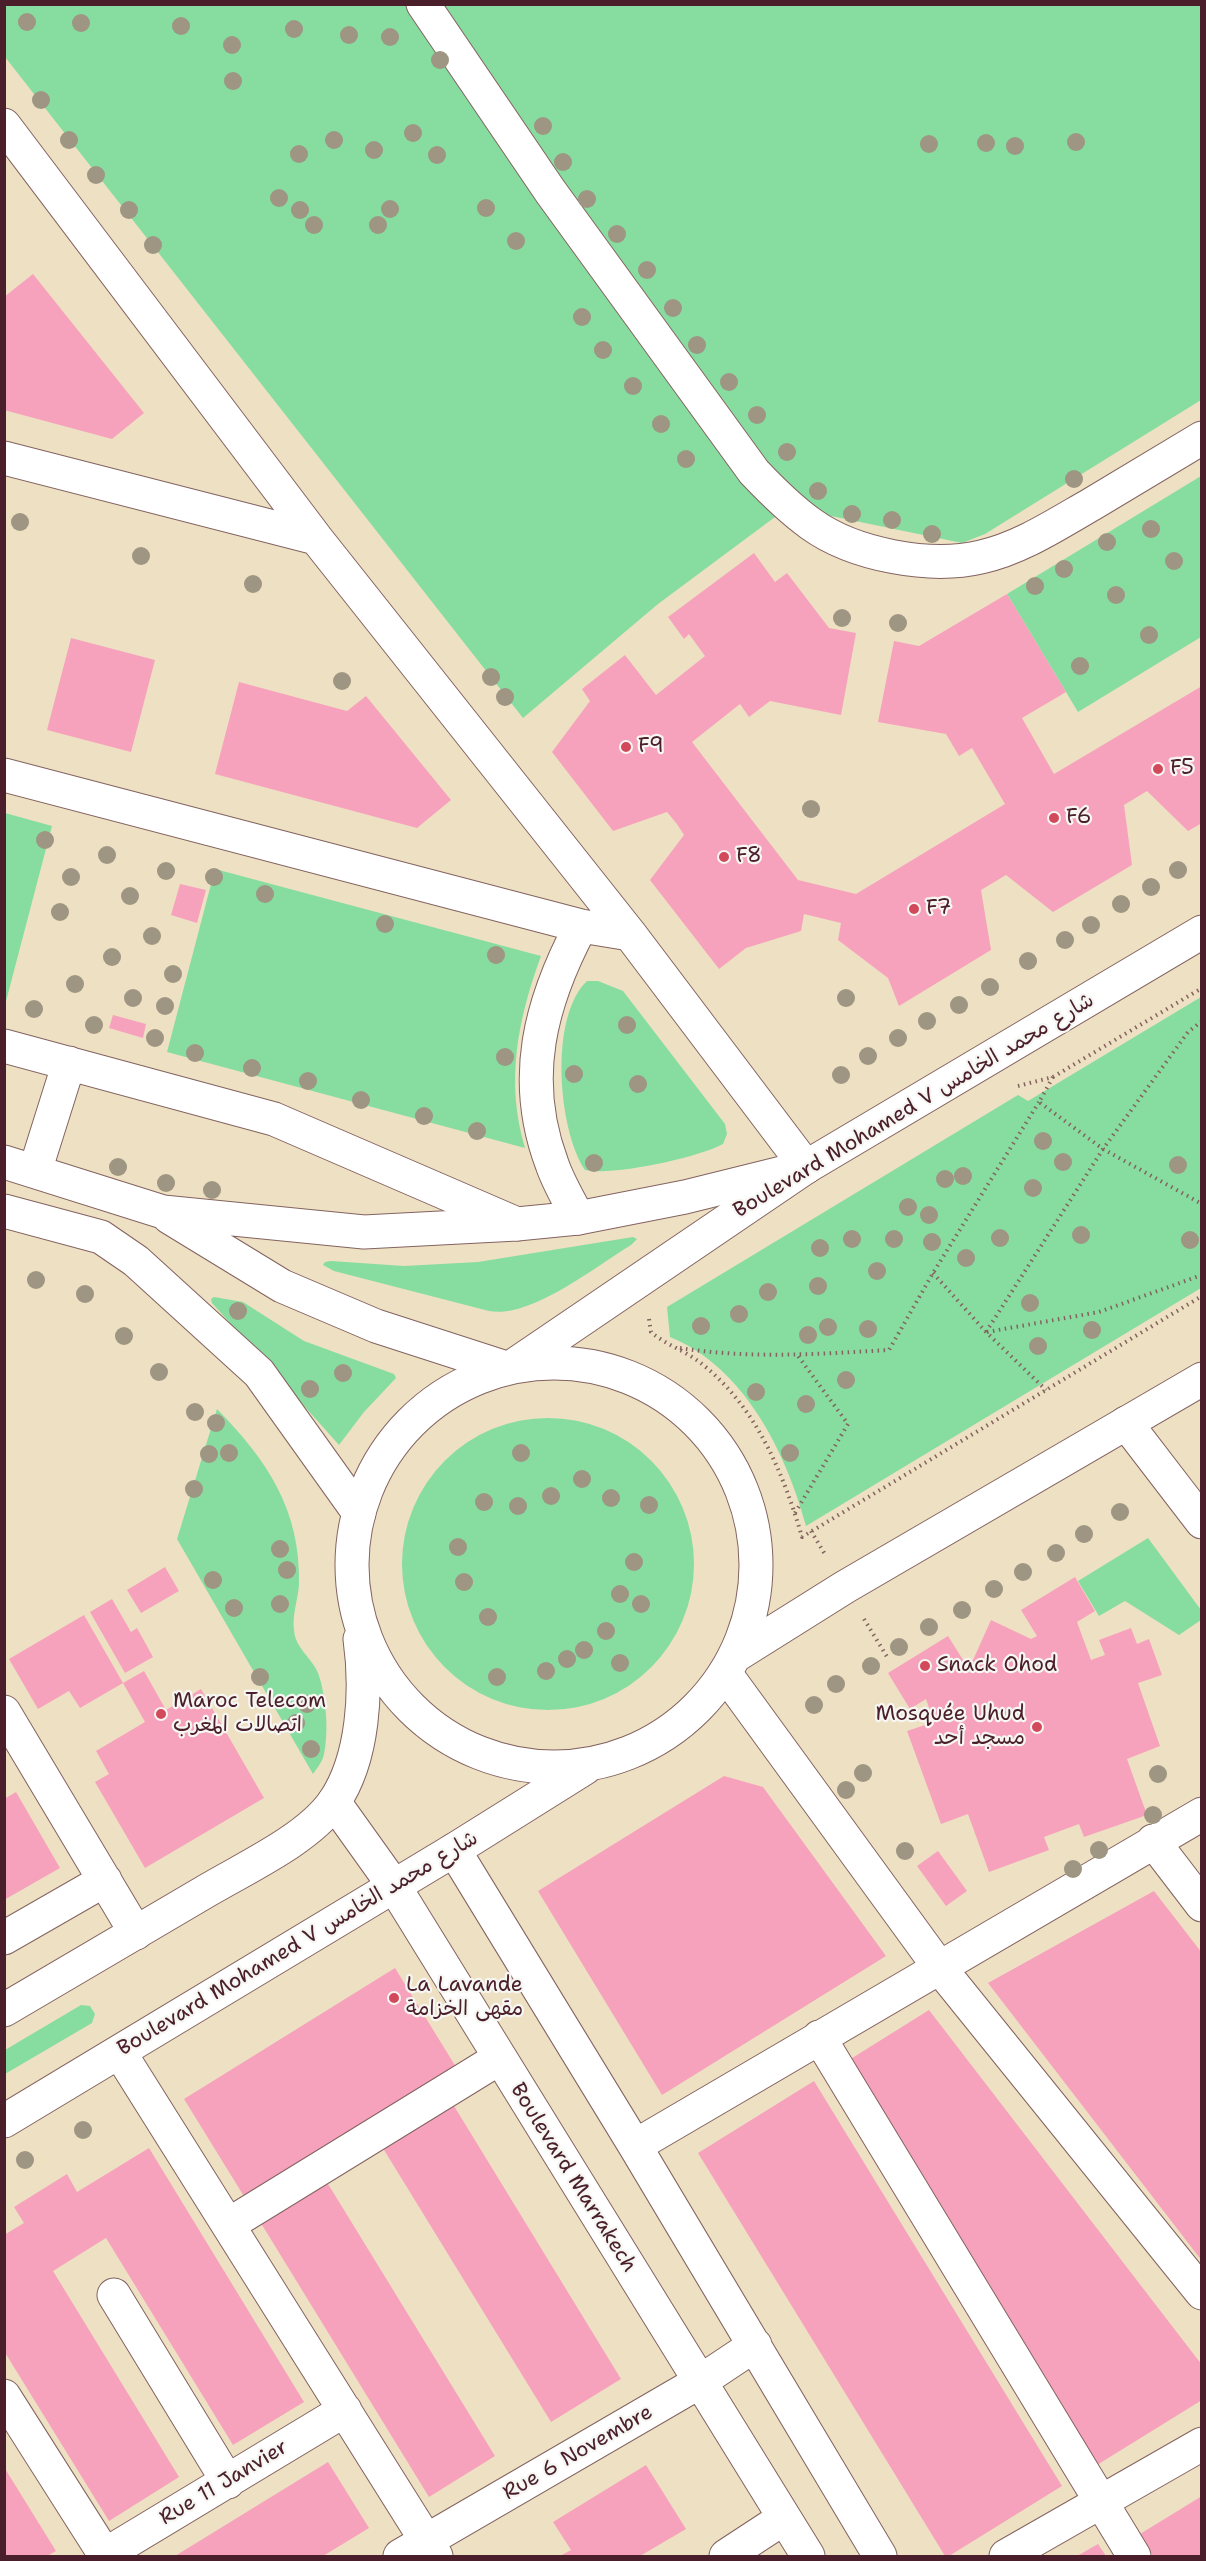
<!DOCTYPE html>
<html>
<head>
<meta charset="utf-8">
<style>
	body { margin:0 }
	#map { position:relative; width:1206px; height:2561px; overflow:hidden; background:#eee0c2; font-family:"Shantell Sans",sans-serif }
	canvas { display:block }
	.frame { position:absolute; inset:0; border:6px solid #4a1f2b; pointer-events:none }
</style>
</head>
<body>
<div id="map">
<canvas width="1206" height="2561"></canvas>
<div class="frame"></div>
</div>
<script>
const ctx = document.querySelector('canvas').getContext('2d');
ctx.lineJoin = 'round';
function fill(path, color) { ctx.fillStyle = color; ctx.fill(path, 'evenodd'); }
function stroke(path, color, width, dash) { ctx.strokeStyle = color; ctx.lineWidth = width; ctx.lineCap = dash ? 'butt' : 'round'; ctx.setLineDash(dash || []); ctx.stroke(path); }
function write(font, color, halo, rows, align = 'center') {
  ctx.font = font + ' "Shantell Sans","Playpen Sans Arabic",sans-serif'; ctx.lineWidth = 4.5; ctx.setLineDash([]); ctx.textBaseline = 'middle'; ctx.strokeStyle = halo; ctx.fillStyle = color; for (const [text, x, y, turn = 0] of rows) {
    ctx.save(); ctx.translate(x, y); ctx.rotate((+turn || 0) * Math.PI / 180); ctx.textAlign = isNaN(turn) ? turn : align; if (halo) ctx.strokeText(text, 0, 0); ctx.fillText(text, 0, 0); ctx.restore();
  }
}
fill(new Path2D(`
	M 5,4 L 1201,5 L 1201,400 L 985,534 L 962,543 L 831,516 C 808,508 797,506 775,517 L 658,604 L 523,718 L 5,57 Z
	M 1201,476 L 1201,637 L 1078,712 L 1007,594 Z
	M 5,813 L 52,826 L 5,1005 L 4,813 Z
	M 215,869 L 541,956 C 518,1019 505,1081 525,1148 L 167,1052 Z
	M 587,981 L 598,981 L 623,991 L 725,1124 L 727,1134 L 723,1144 C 697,1158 613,1176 585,1170 C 558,1129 549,1017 587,981 Z
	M 1201,997 L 1201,1288 L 806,1526 C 786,1452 744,1367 670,1337 L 667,1307 L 1018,1095 L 1028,1101 Z
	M 633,1237 L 637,1239 L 631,1245 C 596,1266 531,1319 489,1311 L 334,1271 L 323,1265 L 325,1262 L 331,1261 L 404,1266 L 478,1262 Z
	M 214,1297 L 243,1302 L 304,1341 L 394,1374 L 396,1378 L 364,1412 L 339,1445 L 212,1303 L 211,1299 Z
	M 217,1409 C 267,1460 301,1510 299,1585 C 298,1599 292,1615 294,1630 C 295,1648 312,1658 318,1673 C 326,1695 329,1731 324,1754 C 323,1761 317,1768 313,1774 L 177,1539 Z
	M402 1564a146 146 0 1 1 292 0a146 146 0 1 1-292 0Z
	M 1148,1538 L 1201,1610 L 1201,1620 L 1179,1635 L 1125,1601 L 1099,1616 L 1078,1581 Z
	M 81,2005 L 90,2006 L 95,2014 L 92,2023 L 5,2074 L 5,2050 Z`), '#87dda0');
fill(new Path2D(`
	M 33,274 L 144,413 L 112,439 L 4,410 L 4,297 Z
	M 754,553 L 775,582 L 787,573 L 829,628 L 856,633 L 841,715 L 770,701 L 749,717 L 740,704 L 692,742 L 798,880 L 856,894 L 1005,804 L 972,748 L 959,756 L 946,734 L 878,722 L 894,641 L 919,646 L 1007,594 L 1066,692 L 1022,718 L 1054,774 L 1202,686 L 1202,823 L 1188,831 L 1147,791 L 1124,805 L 1132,865 L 1053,912 L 1006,875 L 981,890 L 991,950 L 899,1006 L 888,978 L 838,940 L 841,923 L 804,914 L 801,931 L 746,948 L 719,969 L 650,880 L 684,835 L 677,824 L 667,812 L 613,831 L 552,752 L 590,701 L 582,689 L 625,655 L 656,695 L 705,656 L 689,634 L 684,639 L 668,617 Z
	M 71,638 L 155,660 L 131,752 L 47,730 Z
	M 239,682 L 347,711 L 366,696 L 451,800 L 417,828 L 215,774 Z
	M 180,884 L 206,890 L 197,923 L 171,915 Z
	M 113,1015 L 146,1024 L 143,1038 L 109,1028 Z
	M 165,1567 L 179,1591 L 141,1613 L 127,1590 Z
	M 1075,1577 L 1095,1611 L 1077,1622 L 1091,1660 L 1105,1655 L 1099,1640 L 1131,1628 L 1137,1644 L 1149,1639 L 1162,1675 L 1138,1683 L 1160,1746 L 1127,1759 L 1147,1815 L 1084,1837 L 1079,1824 L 1044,1837 L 1049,1850 L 989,1872 L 968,1814 L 941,1824 L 907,1731 L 934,1722 L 926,1699 L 910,1709 L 888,1673 L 948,1636 L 965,1663 L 973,1660 L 991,1620 L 1031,1639 L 1037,1636 L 1021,1610 Z
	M 112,1599 L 131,1632 L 137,1628 L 153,1657 L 125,1673 L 90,1612 Z
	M 84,1615 L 123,1683 L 80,1708 L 69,1691 L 38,1709 L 9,1659 Z
	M 144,1671 L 166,1710 L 201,1689 L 264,1798 L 145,1868 L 95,1782 L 109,1774 L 96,1751 L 145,1722 L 123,1683 Z
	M 724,1776 L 763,1787 L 886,1956 L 662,2095 L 538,1891 Z
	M 16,1792 L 60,1868 L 4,1900 L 4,1799 Z
	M 938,1851 L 967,1891 L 946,1906 L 917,1866 Z
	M 1154,1891 L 1202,1953 L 1202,2261 L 988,1983 Z
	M 395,1968 L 456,2067 L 245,2198 L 184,2099 Z
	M 929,2010 L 1202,2365 L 1202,2400 L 1097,2465 L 849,2060 Z
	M 814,2081 L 1062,2486 L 949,2556 L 945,2556 L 698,2153 Z
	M 451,2101 L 621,2379 L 551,2422 L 381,2145 Z
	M 149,2148 L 304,2402 L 233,2445 L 106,2238 L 53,2271 L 179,2477 L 109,2521 L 4,2351 L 4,2235 L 24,2223 L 14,2207 L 67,2174 L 77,2192 Z
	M 325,2179 L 495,2456 L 429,2497 L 259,2220 Z
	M 328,2462 L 369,2528 L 323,2556 L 175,2556 Z
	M 646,2465 L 686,2529 L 640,2556 L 560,2556 L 571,2550 L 553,2522 Z
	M 4,2467 L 56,2551 L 47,2556 L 4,2556 Z
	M 1202,2496 L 1202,2556 L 1153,2556 L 1140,2534 Z
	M 1098,2544 L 1106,2556 L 1077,2556 Z`), '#f7a2bd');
const street = new Path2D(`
	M 423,4 L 550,191 L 754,472 C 772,491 790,509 811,524 C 854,555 930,569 981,557 C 1021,548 1057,524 1092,504 C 1128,482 1165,460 1202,438
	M 4,125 L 316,538 L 630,934 L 806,1167
	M 4,458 L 316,538
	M 4,775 L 581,926 L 630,934
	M 4,1046 L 274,1119 L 517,1224
	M 35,1171 L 69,1063
	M 578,1218 C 569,1200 558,1182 552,1164 C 520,1079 540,1003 581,926
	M 1126,1423 L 1202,1522
	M 725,1673 L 939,1967 L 1202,2293
	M 4,1712 L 136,1933
	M 334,1802 L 394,1886 L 808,2556
	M 1153,1841 L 1202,1905
	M 454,1850 L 635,2146 L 880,2556
	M 4,1938 L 105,1880
	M 819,2037 L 1134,2556
	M 120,2053 L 436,2556
	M 635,2146 L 1202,1814
	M 228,2225 L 498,2059
	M 114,2295 L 228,2482
	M 4,2396 L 105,2555
	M 103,2556 L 345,2410
	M 400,2556 L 701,2381 L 755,2345
	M 726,2556 L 784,2518
	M 1006,2556 L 1202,2444`);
const primary = new Path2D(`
	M352 1565a202 202 0 1 1 404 0a202 202 0 1 1-404 0Z
	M 516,1364 L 806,1167 L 1202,932
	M 735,1656 L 845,1587 L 1202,1379
	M 4,2010 C 72,1970 140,1930 208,1890 C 247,1867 308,1839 334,1802 C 364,1758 367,1689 360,1639
	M 4,2121 L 454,1850 L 585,1768`);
const highway = new Path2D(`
	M 4,1162 L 163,1212 L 364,1232 L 517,1224 L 578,1218 L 685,1197 L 806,1167
	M 4,1211 L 101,1237 L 136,1261 L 259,1373 L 359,1513
	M 169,1217 L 282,1286 L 376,1326 L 506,1368`);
stroke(street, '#836360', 35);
stroke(primary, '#836360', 35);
stroke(highway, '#836360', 35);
stroke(new Path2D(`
	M 1053,1077 L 1039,1102 L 1103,1149 L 1202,1204
	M 1018,1086 L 1053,1077 L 1202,988
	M 933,1273 L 986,1332 L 1046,1390
	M 649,1319 L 651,1332 C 666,1345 686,1351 702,1364 C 756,1407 783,1472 802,1537 L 1202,1296
	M 986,1332 L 1103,1149 L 1188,1032 L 1202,1021
	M 987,1332 L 1099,1312 L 1202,1275
	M 680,1348 C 749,1359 819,1354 889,1350 L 933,1273 L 1039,1102
	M 795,1513 L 848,1424 L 798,1356
	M 811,1531 L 826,1556
	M 864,1619 L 889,1660`), '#836360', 4, [1.5, 4.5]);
stroke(street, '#fff', 33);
stroke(primary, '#fff', 33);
stroke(highway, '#fff', 33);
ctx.fillStyle = '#9e9582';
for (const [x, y] of [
	[27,22],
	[81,23],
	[181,26],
	[294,29],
	[349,35],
	[390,37],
	[232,45],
	[440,60],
	[233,81],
	[41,100],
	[543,126],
	[413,133],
	[69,140],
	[334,140],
	[1076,142],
	[986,143],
	[929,144],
	[1015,146],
	[374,150],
	[299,154],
	[437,155],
	[563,162],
	[96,175],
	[279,198],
	[587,199],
	[486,208],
	[390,209],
	[129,210],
	[300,210],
	[314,225],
	[378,225],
	[617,234],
	[516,241],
	[153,245],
	[647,270],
	[673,308],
	[582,317],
	[697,345],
	[603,350],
	[729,382],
	[633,386],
	[757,415],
	[661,424],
	[787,452],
	[686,459],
	[1074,479],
	[818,491],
	[852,514],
	[892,520],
	[20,522],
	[1151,529],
	[932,534],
	[1107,542],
	[141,556],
	[1174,561],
	[1064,569],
	[253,584],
	[1035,586],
	[1116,595],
	[842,618],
	[898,623],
	[1149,635],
	[1080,666],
	[491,677],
	[342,681],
	[505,697],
	[811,809],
	[45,840],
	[107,855],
	[1178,870],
	[166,871],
	[71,877],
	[214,877],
	[1151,887],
	[265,894],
	[130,896],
	[1121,904],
	[60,912],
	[385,924],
	[1091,925],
	[152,936],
	[1065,940],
	[496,955],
	[112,957],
	[1028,961],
	[173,974],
	[75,984],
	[990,987],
	[133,998],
	[846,998],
	[959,1005],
	[165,1006],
	[34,1009],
	[927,1021],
	[94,1025],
	[627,1025],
	[155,1038],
	[898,1038],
	[195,1053],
	[868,1056],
	[505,1057],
	[252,1068],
	[574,1074],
	[841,1075],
	[308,1081],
	[638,1084],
	[361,1100],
	[424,1116],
	[477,1131],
	[1043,1141],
	[1063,1162],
	[594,1163],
	[1178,1165],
	[118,1167],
	[963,1176],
	[945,1179],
	[166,1183],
	[1033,1188],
	[212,1190],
	[908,1207],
	[929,1215],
	[1081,1235],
	[1000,1238],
	[852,1239],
	[894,1239],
	[1190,1240],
	[932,1242],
	[820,1248],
	[966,1258],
	[877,1271],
	[36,1280],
	[818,1286],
	[768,1292],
	[85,1294],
	[1030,1303],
	[238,1311],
	[739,1314],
	[701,1326],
	[828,1327],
	[868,1329],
	[1092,1330],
	[808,1335],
	[124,1336],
	[1038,1346],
	[159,1372],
	[343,1373],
	[846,1380],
	[310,1389],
	[756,1392],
	[806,1404],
	[195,1412],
	[216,1423],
	[229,1453],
	[521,1453],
	[790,1453],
	[209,1454],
	[582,1479],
	[194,1489],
	[551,1496],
	[611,1498],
	[484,1502],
	[649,1505],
	[518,1506],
	[1120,1512],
	[1084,1534],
	[458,1547],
	[280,1549],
	[1056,1553],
	[634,1562],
	[287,1570],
	[1023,1572],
	[213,1580],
	[464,1582],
	[994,1589],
	[620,1594],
	[280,1604],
	[641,1604],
	[234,1608],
	[962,1610],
	[488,1617],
	[929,1627],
	[606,1631],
	[899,1647],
	[584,1650],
	[567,1659],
	[620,1663],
	[871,1666],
	[546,1671],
	[260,1677],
	[497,1677],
	[836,1684],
	[307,1704],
	[814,1705],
	[296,1723],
	[311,1749],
	[863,1773],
	[1158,1774],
	[846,1790],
	[1153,1815],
	[1099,1850],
	[905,1851],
	[1073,1869],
	[83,2130],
	[25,2160]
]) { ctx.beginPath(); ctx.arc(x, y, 9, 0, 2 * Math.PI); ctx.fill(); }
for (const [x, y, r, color] of [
	[626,747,6,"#d1495b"],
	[1158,769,6,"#d1495b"],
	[1054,818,6,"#d1495b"],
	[724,857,6,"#d1495b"],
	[914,909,6,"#d1495b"],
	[925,1666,6,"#d1495b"],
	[161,1714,6,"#d1495b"],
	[1037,1727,6,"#d1495b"],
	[394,1998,6,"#d1495b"]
]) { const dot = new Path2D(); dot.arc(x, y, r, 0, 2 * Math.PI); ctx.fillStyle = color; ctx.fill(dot); stroke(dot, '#f6f6f2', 2); }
write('21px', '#4a1f2b', '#f6f6f2', [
	["F9",638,747],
	["F5",1170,769],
	["F6",1066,818],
	["F8",736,857],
	["F7",926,909],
	["Snack Ohod",937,1666],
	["Maroc Telecom",173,1702],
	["اتصالات المغرب",173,1726],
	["Mosquée Uhud",1025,1715,"right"],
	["مسجد أحد",1025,1739,"right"],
	["La Lavande",406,1986],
	["مقهى الخزامة",406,2010]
], 'left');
write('21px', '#4a1f2b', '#f6f6f2', [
	["Boulevard Mohamed V شارع محمد الخامس",914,1106,-31],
	["Boulevard Mohamed V شارع محمد الخامس",298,1944,-31],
	["Boulevard Marrakech",573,2178,58],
	["Rue 6 Novembre",578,2453,-30],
	["Rue 11 Janvier",224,2483,-31]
]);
</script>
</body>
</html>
